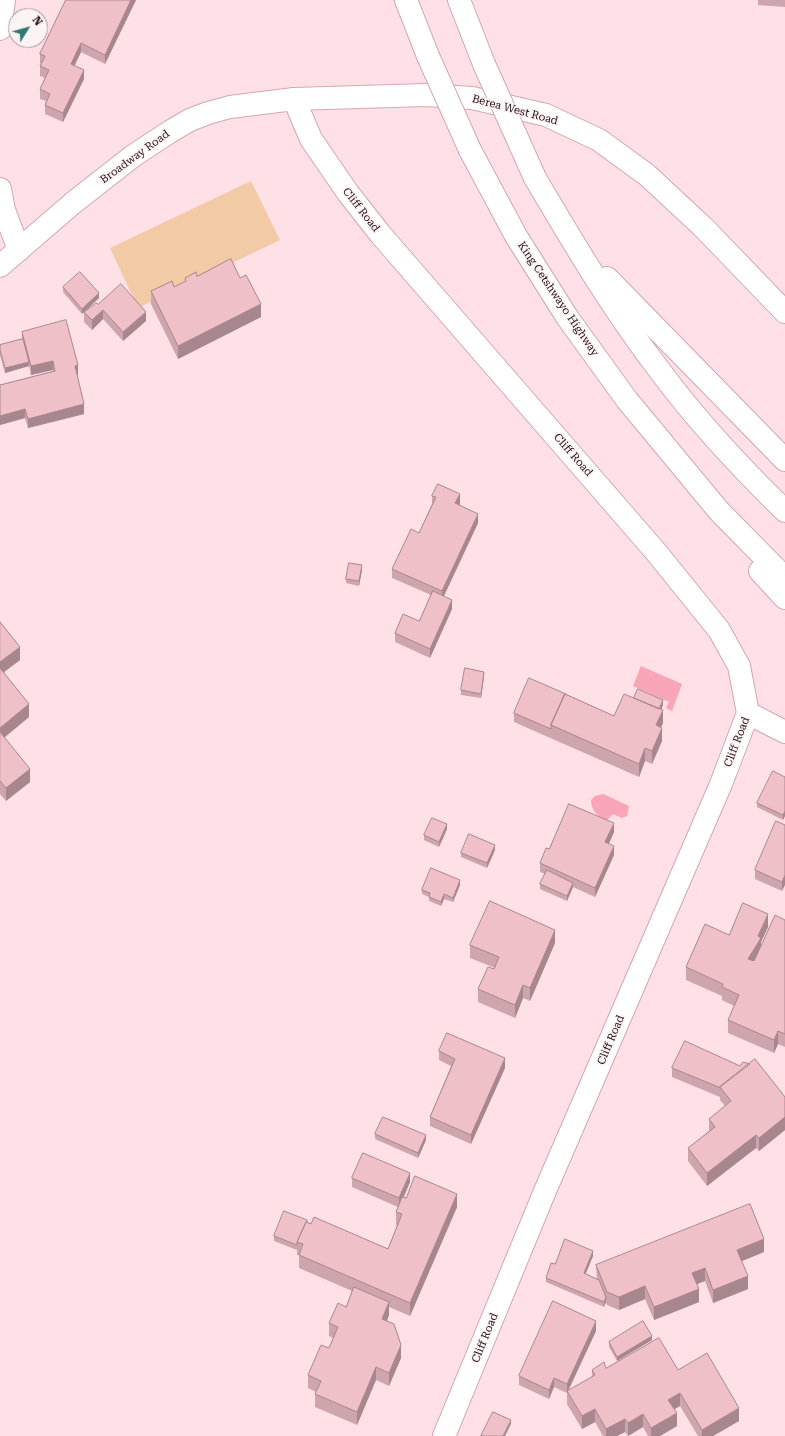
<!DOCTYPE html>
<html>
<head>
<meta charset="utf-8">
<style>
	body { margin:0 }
	#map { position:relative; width:785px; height:1436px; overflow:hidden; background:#fee0e6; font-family:"Roboto Serif",serif }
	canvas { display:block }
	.north { position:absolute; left:8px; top:8px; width:40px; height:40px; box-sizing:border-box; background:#fdf3f5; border:1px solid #a6999c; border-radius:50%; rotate:53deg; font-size:11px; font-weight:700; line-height:16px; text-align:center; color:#231216 }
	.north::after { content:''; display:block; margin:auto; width:14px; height:18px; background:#317870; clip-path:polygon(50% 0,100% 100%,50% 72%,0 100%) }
</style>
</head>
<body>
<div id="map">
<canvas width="785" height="1436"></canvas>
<div class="north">N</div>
</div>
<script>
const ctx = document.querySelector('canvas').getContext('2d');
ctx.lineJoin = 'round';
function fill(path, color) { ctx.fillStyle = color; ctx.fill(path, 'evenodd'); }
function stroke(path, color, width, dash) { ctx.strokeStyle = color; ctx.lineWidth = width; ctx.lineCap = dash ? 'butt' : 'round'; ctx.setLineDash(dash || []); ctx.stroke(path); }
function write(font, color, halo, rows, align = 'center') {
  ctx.font = font + ' "Roboto Serif",serif'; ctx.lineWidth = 3.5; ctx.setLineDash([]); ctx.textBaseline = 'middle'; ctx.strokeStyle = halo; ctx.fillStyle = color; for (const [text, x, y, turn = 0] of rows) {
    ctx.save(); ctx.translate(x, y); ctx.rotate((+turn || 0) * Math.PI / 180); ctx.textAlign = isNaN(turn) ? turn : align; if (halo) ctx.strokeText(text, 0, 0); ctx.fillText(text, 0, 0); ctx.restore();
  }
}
fill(new Path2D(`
	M 251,181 L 280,240 L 138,308 L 110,248 Z`), '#f2caa5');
fill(new Path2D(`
	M 641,666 L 682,684 L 672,711 L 666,708 L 669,702 L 633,686 Z
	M 603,794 L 629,806 L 627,816 L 622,818 L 613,814 L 606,821 C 597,816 591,810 591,800 L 595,796 Z`), '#f7a5b7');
const street = new Path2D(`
	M 0,29 L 4,0
	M 294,99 L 311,139 L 348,193 L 381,235 L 656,552 L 719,630 L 739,666 L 748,713 L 721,784 L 545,1191 L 444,1436
	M 0,189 L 4,210 L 19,250
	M 748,713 L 785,732`);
const secondary = new Path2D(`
	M 0,266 L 73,203 L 133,156 L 171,131 L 190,120 L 208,113 L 230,107 L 294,99 L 425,95 L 472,98 L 546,115 L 599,140 L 647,175 L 703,227 L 785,312`);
const highway = new Path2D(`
	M 406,0 L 428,56
	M 459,0 L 484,64
	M 470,150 L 516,236 L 567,317 L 627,400 L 719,511 L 785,578
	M 535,178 C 574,244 613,310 660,371 C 697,421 741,468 785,511
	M 607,278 L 785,460
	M 760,571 L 785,598`);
stroke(street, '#d5a6b0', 24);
stroke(secondary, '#d5a6b0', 24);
stroke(highway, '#d5a6b0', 24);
stroke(street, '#fff', 22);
stroke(secondary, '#fff', 22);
stroke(highway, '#fff', 22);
const highwayBridge = new Path2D(`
	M 428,56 L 470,150
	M 484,64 L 535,178`);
stroke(highwayBridge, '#d5a6b0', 24, []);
stroke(highwayBridge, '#fff', 22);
fill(new Path2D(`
	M 66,0 L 136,0 L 105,64 L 81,52 L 74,66 L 84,79 L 63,122 L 45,114 L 45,105 L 46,101 L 40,99 L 40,89 L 45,78 L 40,76 L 40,66 L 41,64 L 40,63 L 40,54 Z
	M 758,0 L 785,0 L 785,7 L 758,5 Z
	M 197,276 L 240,278 L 261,317 L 178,359 L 151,304 L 151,291 L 174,287 L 185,282 L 185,278 Z
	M 63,287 L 99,298 L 82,314 L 63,292 Z
	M 98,304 L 146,321 L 123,341 L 103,319 L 92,330 L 84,322 L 84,312 Z
	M 22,332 L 78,375 L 77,375 L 84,414 L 28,428 L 25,418 L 0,425 L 0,385 L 53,371 L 53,370 L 31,375 L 29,366 L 5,373 L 0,355 L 0,345 L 22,339 Z
	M 432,496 L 460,504 L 459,505 L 478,523 L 444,596 L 452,609 L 430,658 L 395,642 L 395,633 L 419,621 L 431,595 L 392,578 L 392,569 L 419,533 L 432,504 Z
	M 362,570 L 359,586 L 346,583 L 346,579 Z
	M 0,622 L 20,660 L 4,672 L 29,717 L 5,737 L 30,782 L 6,801 L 0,794 Z
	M 484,677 L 481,698 L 461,695 L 461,690 Z
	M 566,694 L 614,716 L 634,698 L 663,705 L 661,710 L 663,723 L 661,727 L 662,741 L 652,764 L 645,761 L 639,777 L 514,722 L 514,713 Z
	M 785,777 L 785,816 L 783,820 L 757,807 L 757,803 Z
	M 785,825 L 782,891 L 755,879 L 755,870 Z
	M 447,829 L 439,847 L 424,840 L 424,835 Z
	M 614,832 L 609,844 L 614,855 L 595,897 L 573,887 L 567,901 L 540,889 L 540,884 L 545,874 L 540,872 L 540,863 L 549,849 Z
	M 495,850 L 487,868 L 461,857 L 461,853 Z
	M 460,885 L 453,902 L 444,899 L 441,906 L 429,901 L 429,897 L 422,894 L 422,890 Z
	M 785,920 L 785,1047 L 778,1044 L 774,1053 L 728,1033 L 728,1020 L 734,1006 L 722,1000 L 722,996 L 686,980 L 686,967 L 729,935 L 768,927 L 761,942 L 761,947 Z
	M 555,943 L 530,1001 L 523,998 L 515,1018 L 478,1002 L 478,989 L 495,968 L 470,958 L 470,945 Z
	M 439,1051 L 505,1068 L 471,1144 L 430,1126 L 430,1117 L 451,1066 L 439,1060 Z
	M 672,1068 L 785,1097 L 785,1130 L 759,1151 L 756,1148 L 707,1186 L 688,1161 L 688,1148 L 709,1131 L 709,1119 L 725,1106 L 720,1100 L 720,1097 L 672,1077 Z
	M 375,1134 L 426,1140 L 418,1158 L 375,1139 Z
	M 352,1178 L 410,1182 L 404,1197 L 406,1198 L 457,1207 L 410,1316 L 389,1307 L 389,1315 L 387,1321 L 401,1358 L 389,1386 L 376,1380 L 357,1425 L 315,1407 L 315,1394 L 316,1392 L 308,1388 L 308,1375 L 329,1348 L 333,1338 L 329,1336 L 329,1323 L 346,1307 L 352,1291 L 299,1268 L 299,1255 L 297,1255 L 297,1250 L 274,1241 L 274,1236 L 307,1222 L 388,1249 L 397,1226 L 396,1225 L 396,1212 L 398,1207 L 352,1187 Z
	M 764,1252 L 742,1261 L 748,1289 L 713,1303 L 705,1281 L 697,1284 L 699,1302 L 654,1320 L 645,1299 L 619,1310 L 607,1305 L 606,1302 L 604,1307 L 546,1282 L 546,1278 L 555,1264 L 593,1256 L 585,1274 L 597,1279 L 596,1265 Z
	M 596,1331 L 568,1391 L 592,1377 L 592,1370 L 606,1368 L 678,1370 L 739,1421 L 713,1436 L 698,1436 L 680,1406 L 674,1409 L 677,1426 L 660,1436 L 648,1436 L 643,1427 L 628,1436 L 625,1432 L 617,1436 L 603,1436 L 595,1422 L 582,1429 L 567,1404 L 567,1393 L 554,1387 L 549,1399 L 519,1385 L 519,1376 Z
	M 652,1340 L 617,1361 L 609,1347 L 609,1342 Z`), '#cea5ad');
fill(new Path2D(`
	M 131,0 L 136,0 L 105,64 L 105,55 Z
	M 81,43 L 81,52 L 71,73 L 71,64 Z
	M 84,70 L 84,79 L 63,122 L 63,113 Z
	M 99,293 L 99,298 L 82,314 L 82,309 Z
	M 261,304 L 261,317 L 178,359 L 178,346 Z
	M 103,310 L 103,319 L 92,330 L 92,320 Z
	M 146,312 L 146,321 L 123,341 L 123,332 Z
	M 53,361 L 53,370 L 31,375 L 31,366 Z
	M 29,362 L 29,366 L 5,373 L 5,368 Z
	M 78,365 L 78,375 L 75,375 L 75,366 Z
	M 84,404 L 84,414 L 28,428 L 28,419 Z
	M 25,409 L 25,418 L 0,425 L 0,416 Z
	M 460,494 L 460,504 L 455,512 L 455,503 Z
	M 478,514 L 478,523 L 442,600 L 442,591 Z
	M 362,565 L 362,570 L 359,586 L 359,581 Z
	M 452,600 L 452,609 L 430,658 L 430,649 Z
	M 20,647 L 20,660 L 0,675 L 0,662 Z
	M 484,672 L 484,677 L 481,698 L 481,694 Z
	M 663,700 L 663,705 L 656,721 L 656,716 Z
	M 29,704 L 29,717 L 0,741 L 0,728 Z
	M 663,710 L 663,723 L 656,738 L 656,725 Z
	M 662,728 L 662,741 L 652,764 L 652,751 Z
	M 645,748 L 645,761 L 639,777 L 639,764 Z
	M 30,769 L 30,782 L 6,801 L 6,788 Z
	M 785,811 L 785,816 L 783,820 L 783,815 Z
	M 614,823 L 614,832 L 605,851 L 605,842 Z
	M 447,824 L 447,829 L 439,847 L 439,842 Z
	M 495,845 L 495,850 L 487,868 L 487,863 Z
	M 614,846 L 614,855 L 595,897 L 595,888 Z
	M 785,875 L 785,885 L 782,891 L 782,882 Z
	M 460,880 L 460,885 L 453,902 L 453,898 Z
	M 573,883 L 573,887 L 567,901 L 567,896 Z
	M 444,894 L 444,899 L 441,906 L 441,902 Z
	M 768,914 L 768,927 L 761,942 L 761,951 L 748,972 L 748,959 Z
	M 555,930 L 555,943 L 530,1001 L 530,988 Z
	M 523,985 L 523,998 L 515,1018 L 515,1005 Z
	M 778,1031 L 778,1044 L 774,1053 L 774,1040 Z
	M 505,1058 L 505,1068 L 471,1144 L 471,1135 Z
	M 785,1117 L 785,1130 L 759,1151 L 759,1138 Z
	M 426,1135 L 426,1140 L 418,1158 L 418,1153 Z
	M 756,1135 L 756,1148 L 707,1186 L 707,1173 Z
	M 410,1173 L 410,1182 L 399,1207 L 399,1198 Z
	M 457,1194 L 457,1207 L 410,1316 L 410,1303 Z
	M 764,1239 L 764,1252 L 737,1263 L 737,1250 Z
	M 593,1251 L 593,1256 L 584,1278 L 584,1273 Z
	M 705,1268 L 705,1281 L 692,1286 L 692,1273 Z
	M 748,1276 L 748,1289 L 713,1303 L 713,1290 Z
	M 645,1286 L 645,1299 L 619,1310 L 619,1297 Z
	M 699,1289 L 699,1302 L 654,1320 L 654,1307 Z
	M 606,1297 L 606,1302 L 604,1307 L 604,1302 Z
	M 389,1302 L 389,1315 L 382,1332 L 382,1319 Z
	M 596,1321 L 596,1331 L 567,1393 L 567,1384 Z
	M 652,1336 L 652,1340 L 617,1361 L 617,1357 Z
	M 401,1345 L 401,1358 L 389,1386 L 389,1373 Z
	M 376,1367 L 376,1380 L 357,1425 L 357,1412 Z
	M 554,1378 L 554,1387 L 549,1399 L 549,1390 Z
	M 680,1393 L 680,1406 L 668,1413 L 668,1400 Z
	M 739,1408 L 739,1421 L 713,1436 L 702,1436 L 702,1430 Z
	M 595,1409 L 595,1422 L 582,1429 L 582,1416 Z
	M 677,1413 L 677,1426 L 660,1436 L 651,1436 L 651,1428 Z
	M 643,1414 L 643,1427 L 628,1436 L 628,1423 Z
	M 625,1419 L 625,1432 L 617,1436 L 606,1436 L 606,1429 Z
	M 511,1420 L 511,1424 L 505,1436 L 503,1436 Z`), '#a8868d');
const building = new Path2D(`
	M 66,0 L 131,0 L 105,55 L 81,43 L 71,64 L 84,70 L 63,113 L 45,105 L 50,94 L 40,89 L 49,70 L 40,66 L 45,56 L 40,54 Z
	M 231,259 L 240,278 L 246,275 L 261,304 L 178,346 L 151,291 L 172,281 L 174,287 L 186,281 L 185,278 L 196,272 L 197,276 Z
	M 80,272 L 99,293 L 82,309 L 63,287 Z
	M 121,284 L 146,312 L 123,332 L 103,310 L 92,320 L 84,312 L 96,303 L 98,304 Z
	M 66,320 L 78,365 L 75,366 L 84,404 L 28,419 L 25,409 L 0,416 L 0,385 L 55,371 L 53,361 L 31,366 L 22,332 Z
	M 23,339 L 29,362 L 5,368 L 0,350 L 0,345 Z
	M 438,484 L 460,494 L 455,503 L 478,514 L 442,591 L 392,569 L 411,529 L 419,533 L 436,497 L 432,496 Z
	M 349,563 L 362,565 L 359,581 L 346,579 Z
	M 433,591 L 452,600 L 430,649 L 395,633 L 403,614 L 419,621 Z
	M 0,622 L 20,647 L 0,662 Z
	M 0,668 L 29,704 L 0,728 Z
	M 465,668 L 484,672 L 481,694 L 461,690 Z
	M 529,678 L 566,694 L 565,694 L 551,725 L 551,729 L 514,713 Z
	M 638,689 L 663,700 L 659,709 L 634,698 Z
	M 565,694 L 614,716 L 624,694 L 663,710 L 656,725 L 662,728 L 652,751 L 645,748 L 639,764 L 551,725 Z
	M 0,732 L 30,769 L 6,788 L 0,781 Z
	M 773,771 L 785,777 L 785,811 L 783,815 L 757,803 Z
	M 569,804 L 614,823 L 605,842 L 614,846 L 595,888 L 540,863 L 546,848 L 549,849 Z
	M 432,818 L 447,824 L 439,842 L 424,835 Z
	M 776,821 L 785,825 L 785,875 L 782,882 L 755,870 Z
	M 469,834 L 495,845 L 487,863 L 461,853 Z
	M 431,868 L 460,880 L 453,898 L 444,894 L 441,902 L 429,897 L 430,893 L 422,890 Z
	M 547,870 L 573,883 L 567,896 L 540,884 Z
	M 490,901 L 555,930 L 530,988 L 523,985 L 515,1005 L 478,989 L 488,967 L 494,969 L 499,957 L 470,945 Z
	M 743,903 L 768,914 L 758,936 L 761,938 L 748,959 L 754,961 L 775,915 L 785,920 L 785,1034 L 778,1031 L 774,1040 L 728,1020 L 739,995 L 722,987 L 723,984 L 686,967 L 705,924 L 729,935 Z
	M 447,1033 L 505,1058 L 471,1135 L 430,1117 L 455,1059 L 439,1051 Z
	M 685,1041 L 740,1066 L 743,1062 L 750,1064 L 720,1087 L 721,1088 L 672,1068 Z
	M 755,1059 L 785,1097 L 785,1117 L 759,1138 L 756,1135 L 707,1173 L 688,1148 L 715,1127 L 709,1119 L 731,1101 L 720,1087 Z
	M 383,1117 L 426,1135 L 418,1153 L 375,1134 Z
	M 363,1153 L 410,1173 L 399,1198 L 352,1178 Z
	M 415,1176 L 457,1194 L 410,1303 L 299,1255 L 303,1244 L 297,1242 L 306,1222 L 311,1224 L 314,1217 L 388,1249 L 402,1214 L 396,1212 L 402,1197 L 406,1198 Z
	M 750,1204 L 764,1239 L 737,1250 L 748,1276 L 713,1290 L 705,1268 L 692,1273 L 699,1289 L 654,1307 L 645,1286 L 619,1297 L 607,1292 L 596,1265 Z
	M 284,1211 L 307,1220 L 307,1222 L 306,1222 L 297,1242 L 297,1245 L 274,1236 Z
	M 565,1239 L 593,1251 L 584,1273 L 599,1280 L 606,1297 L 604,1302 L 546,1278 L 551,1263 L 555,1264 Z
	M 354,1287 L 389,1302 L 382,1319 L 394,1324 L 401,1345 L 389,1373 L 376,1367 L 357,1412 L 315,1394 L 321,1381 L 308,1375 L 321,1345 L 329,1348 L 338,1327 L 329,1323 L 338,1303 L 346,1307 Z
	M 553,1301 L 596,1321 L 567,1384 L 554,1378 L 549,1390 L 519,1376 Z
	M 643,1321 L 652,1336 L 617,1357 L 609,1342 Z
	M 659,1338 L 678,1370 L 707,1353 L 739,1408 L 702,1430 L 680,1393 L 668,1400 L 677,1413 L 651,1428 L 643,1414 L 628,1423 L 625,1419 L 606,1429 L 595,1409 L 582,1416 L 567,1391 L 595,1375 L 592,1370 L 604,1362 L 606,1368 Z
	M 493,1412 L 511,1420 L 503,1436 L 481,1436 Z`);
fill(building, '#f0c0c9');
stroke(building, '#a8868d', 1);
write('11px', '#231216', '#fdf3f5', [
	["Berea West Road",515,110,15],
	["Broadway Road",135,157,-36],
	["Cliff Road",361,210,52],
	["King Cetshwayo Highway",558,299,56],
	["Cliff Road",573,455,49],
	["Cliff Road",737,742,-69],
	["Cliff Road",611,1040,-67],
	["Cliff Road",485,1338,-68]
]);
</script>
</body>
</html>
